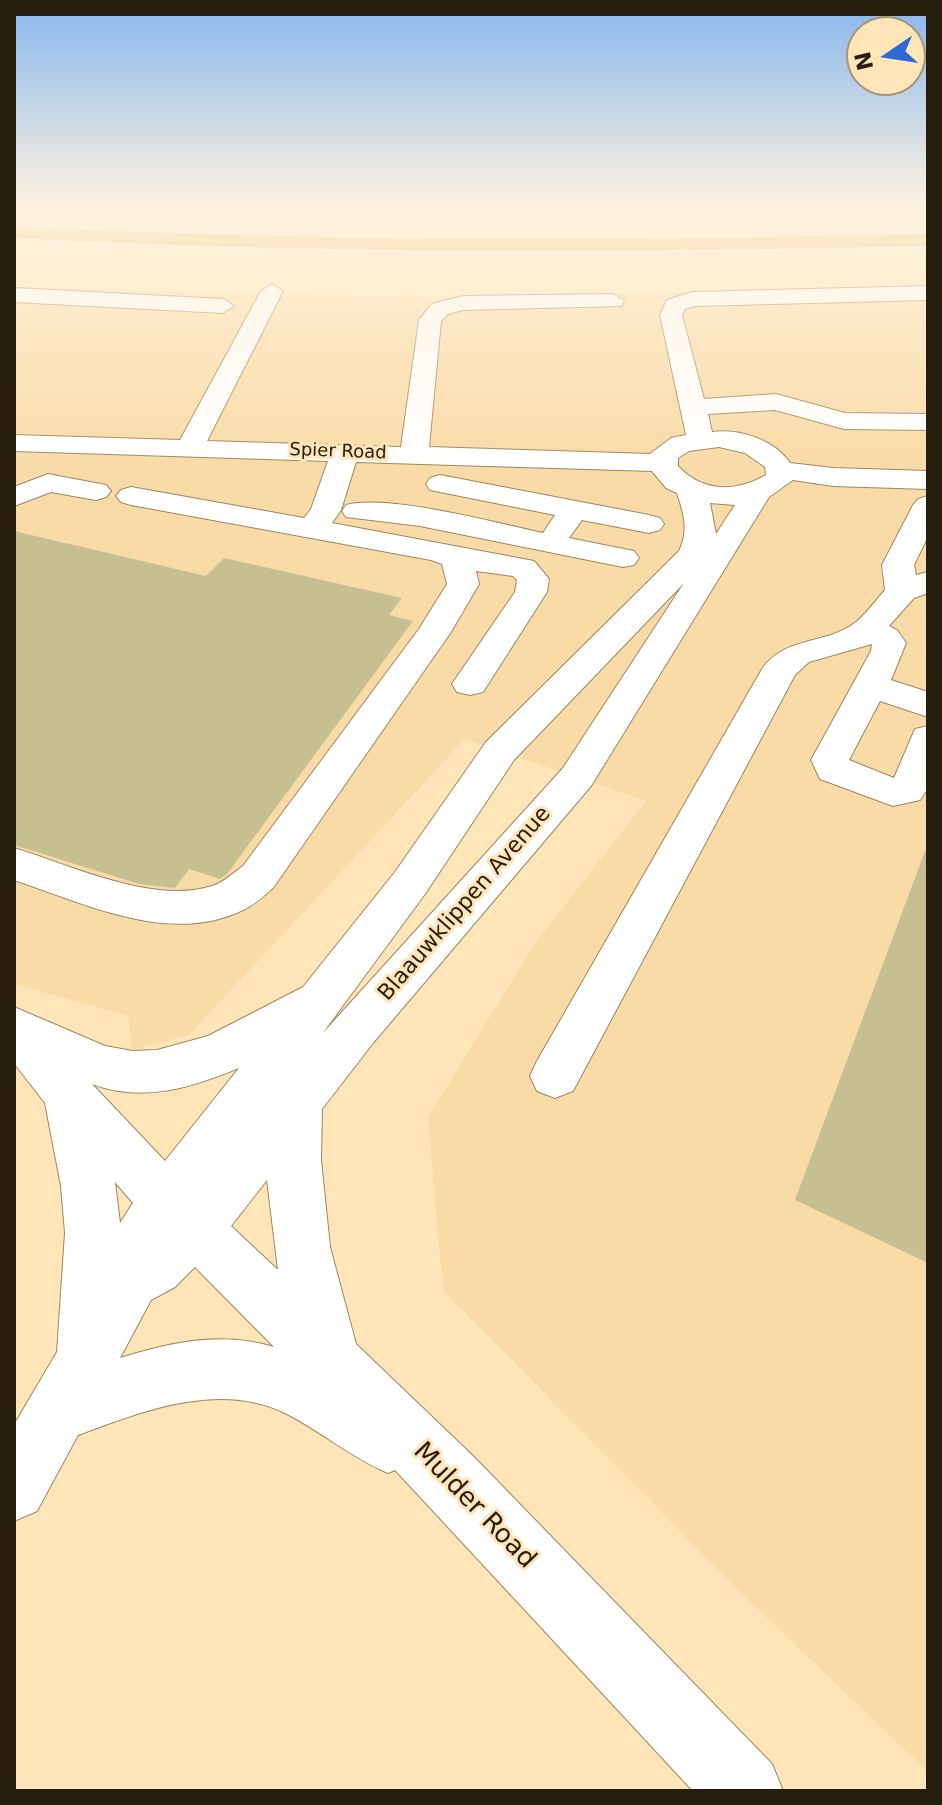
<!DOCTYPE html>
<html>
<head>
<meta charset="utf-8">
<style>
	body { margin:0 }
	#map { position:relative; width:942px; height:1805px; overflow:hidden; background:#ffe5b8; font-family:"DejaVu Sans",sans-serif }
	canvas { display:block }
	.frame { position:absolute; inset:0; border:16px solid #261d0c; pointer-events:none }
	.north { position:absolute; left:846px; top:16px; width:80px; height:80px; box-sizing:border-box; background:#ffe5b8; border:2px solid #a89573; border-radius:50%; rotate:257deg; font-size:22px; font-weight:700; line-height:32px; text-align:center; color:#261d0c }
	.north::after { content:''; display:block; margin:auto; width:28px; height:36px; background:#2f69d7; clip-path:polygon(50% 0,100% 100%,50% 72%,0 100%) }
</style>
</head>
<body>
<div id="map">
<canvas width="942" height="1805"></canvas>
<div class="frame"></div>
<div class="north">N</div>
</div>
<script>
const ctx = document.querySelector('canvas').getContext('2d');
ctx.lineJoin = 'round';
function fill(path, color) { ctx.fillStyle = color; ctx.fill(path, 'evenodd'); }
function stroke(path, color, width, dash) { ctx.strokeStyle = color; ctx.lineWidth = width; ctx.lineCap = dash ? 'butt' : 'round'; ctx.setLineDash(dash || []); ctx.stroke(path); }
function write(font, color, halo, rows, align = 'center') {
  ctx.font = font + ' "DejaVu Sans",sans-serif'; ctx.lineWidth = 6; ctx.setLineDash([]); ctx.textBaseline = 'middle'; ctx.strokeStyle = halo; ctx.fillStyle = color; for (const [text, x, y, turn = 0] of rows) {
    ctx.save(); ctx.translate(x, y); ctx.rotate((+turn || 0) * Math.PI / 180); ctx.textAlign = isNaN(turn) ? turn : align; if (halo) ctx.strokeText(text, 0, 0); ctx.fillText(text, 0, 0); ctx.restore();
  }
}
fill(new Path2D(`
	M 14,287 L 378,297 L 928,288 L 928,1772 L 735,1587 L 443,1290 L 428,1117 L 534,945 L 646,801 L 465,739 L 189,1035 L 132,1050 L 128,1016 L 14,984 Z`), '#f9dba7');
fill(new Path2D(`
	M 14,531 L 206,576 L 224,558 L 402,598 L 389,615 L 413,621 L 227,874 L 220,879 L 189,869 L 175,888 L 139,884 L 14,845 Z
	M 925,851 L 928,852 L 928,1263 L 795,1200 Z`), '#c6c090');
const minor = new Path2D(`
	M 272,284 L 283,291 L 207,441 L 401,447 L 419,320 L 432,304 L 463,296 L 613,294 L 624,301 L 621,306 L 463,310 L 448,314 L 441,321 L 429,447 L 650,454 L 671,438 L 686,435 L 660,315 L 667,300 L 692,292 L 928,286 L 928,300 L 695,306 L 685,309 L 682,315 L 704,399 L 776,394 L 845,413 L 928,414 L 928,430 L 844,429 L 775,410 L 708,414 L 712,432 C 739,428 775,440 790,463 L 833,468 L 928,471 L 928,489 L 833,486 L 793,480 L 769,497 L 591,786 L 373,1043 L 322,1109 L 321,1160 L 330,1247 L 356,1344 L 474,1457 L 772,1764 L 783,1791 L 693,1791 L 395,1470 L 388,1473 C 352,1458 322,1432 287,1414 C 220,1380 143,1411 78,1435 L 37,1511 L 14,1521 L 14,1425 L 57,1352 L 65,1233 L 61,1186 L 45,1103 L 14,1063 L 14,1007 L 105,1046 L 133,1051 L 157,1050 L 208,1036 L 303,987 L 395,872 L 486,742 L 679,551 C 689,531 684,514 677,493 L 666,488 L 652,471 L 356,462 L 341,510 L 332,523 L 534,561 L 549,579 L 547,592 L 483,692 L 470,695 L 457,692 L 452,684 L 515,592 L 517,580 L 513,576 L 476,571 L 479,584 L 451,632 L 273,888 C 264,896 254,905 243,910 C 170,946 84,903 14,880 L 14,848 C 70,865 154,905 212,886 C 223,883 233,873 243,866 L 419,629 L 447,584 L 442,564 L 431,560 L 131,505 L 121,502 L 116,496 L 121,490 L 131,487 L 304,518 L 311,509 L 328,461 L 14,451 L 14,435 L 180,440 L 261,291 ZM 719,447 L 745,453 L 765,467 L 766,475 C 736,492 703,493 678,466 L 678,458 L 689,451 ZM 710,503 L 735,505 L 716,534 ZM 684,583 L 563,768 L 322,1034 L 425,894 L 514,760 ZM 239,1068 L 165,1161 L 92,1084 C 144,1103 190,1088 239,1068 ZM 267,1180 L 278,1270 L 231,1226 ZM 115,1182 L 133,1203 L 120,1223 ZM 195,1267 L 274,1347 C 222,1331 171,1342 120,1358 L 151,1300 L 175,1287 Z
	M 14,288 L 223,299 L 234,306 L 223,313 L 14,302 Z
	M 48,474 L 106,485 L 111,491 L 106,497 L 96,500 L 51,492 L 14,506 L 14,487 Z
	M 440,475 L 649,515 L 660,518 L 664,524 L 660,530 L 649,533 L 582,520 L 569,538 L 634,551 L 639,558 L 634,565 L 623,567 L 420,526 L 346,517 L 342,511 L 346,505 C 389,494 496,523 543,533 L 555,515 L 430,490 L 426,484 L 430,478 Z
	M 928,496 L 928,536 L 914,565 L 916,575 L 928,572 L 928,593 L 914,598 L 889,626 L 897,630 L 906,643 L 891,680 L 928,692 L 928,717 L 880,701 L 849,760 L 894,778 L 915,729 L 928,726 L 928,788 L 920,800 L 893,806 L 820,779 L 811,760 L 871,651 L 872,644 L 809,662 L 795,675 L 573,1091 L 555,1098 L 537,1091 L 530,1076 L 537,1061 L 762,669 C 784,636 827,645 856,622 C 867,613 876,600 885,590 L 882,565 L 913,505 L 918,499 Z`);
const highway = new Path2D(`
	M 14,226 C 319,242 623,240 928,234 L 928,246 C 623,253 319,254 14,238 Z`);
stroke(minor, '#9e865c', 2);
stroke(highway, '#fff', 2);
fill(minor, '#fff');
fill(highway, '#d9a63f');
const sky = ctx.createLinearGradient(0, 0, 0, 464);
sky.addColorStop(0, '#87b6ee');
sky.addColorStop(0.45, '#fff3df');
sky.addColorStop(1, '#fff3df00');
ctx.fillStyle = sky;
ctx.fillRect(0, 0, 942, 464);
write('18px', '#261d0c', '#ffe5b8', [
	["Spier Road",338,452,2]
]);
write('22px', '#261d0c', '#ffe5b8', [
	["Blaauwklippen Avenue",465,904,-49]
]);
write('26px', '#261d0c', '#ffe5b8', [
	["Mulder Road",474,1506,46]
]);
</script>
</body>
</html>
